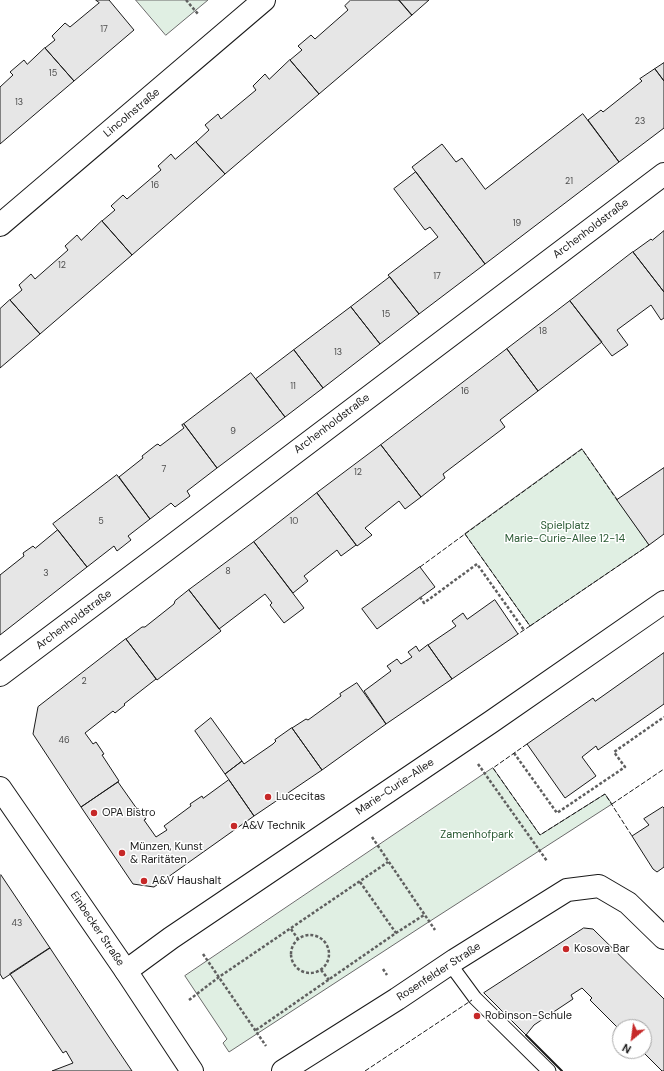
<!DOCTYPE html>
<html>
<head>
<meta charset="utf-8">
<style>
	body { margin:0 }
	#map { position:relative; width:664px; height:1071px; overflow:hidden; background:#fff; font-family:"DM Sans",sans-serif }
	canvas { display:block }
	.north { position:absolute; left:612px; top:1019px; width:40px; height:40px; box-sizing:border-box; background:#fff; border:1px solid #a3a3a3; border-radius:50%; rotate:209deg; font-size:11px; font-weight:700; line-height:16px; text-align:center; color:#1a1a1a }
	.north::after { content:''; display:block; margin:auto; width:14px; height:18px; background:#c62828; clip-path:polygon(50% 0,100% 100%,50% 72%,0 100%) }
</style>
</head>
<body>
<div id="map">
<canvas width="664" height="1071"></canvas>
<div class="north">N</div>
</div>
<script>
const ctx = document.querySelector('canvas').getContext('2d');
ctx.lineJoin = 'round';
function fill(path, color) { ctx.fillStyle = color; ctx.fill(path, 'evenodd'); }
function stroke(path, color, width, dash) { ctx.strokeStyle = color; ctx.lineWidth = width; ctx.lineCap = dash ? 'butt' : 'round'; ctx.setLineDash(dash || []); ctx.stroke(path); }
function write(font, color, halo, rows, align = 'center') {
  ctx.font = font + ' "DM Sans",sans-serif'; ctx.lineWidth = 3; ctx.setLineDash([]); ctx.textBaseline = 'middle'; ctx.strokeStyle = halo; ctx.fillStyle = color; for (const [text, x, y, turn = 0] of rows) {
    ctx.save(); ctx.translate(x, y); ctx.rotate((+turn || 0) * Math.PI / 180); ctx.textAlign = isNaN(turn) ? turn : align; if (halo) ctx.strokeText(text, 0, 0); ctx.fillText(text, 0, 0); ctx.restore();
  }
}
const green = new Path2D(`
	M 136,0 L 208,0 L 166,35 Z
	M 582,449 L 649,545 L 530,626 L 465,534 Z
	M 493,768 L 540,835 L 605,794 L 612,804 L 424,925 L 229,1052 L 223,1043 L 227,1039 L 185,976 Z`);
fill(green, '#e0efe3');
stroke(green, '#6a6a6a', 1);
const building = new Path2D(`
	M 96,0 L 109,0 L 134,30 L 74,81 L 45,48 L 55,40 L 52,36 L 65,23 L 70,27 L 99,3 Z
	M 351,0 L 399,0 L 412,15 L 319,94 L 290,60 L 302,50 L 298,46 L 311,35 L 315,39 L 348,10 L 345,6 Z
	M 399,0 L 429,0 L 412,15 Z
	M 45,48 L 74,81 L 0,144 L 0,87 L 13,75 L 10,72 L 24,60 L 27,64 Z
	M 290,60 L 319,94 L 225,174 L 196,142 L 209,130 L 205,125 L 218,114 L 221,119 L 256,90 L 253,86 L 265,74 L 269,79 Z
	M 664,63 L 664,81 L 655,69 Z
	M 655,69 L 664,81 L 664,128 L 619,162 L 588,120 L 601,110 L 603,112 L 642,81 L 640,79 Z
	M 583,114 L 619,162 L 485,264 L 412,167 L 442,144 L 456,162 L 462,158 L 485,189 Z
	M 196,142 L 225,174 L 132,255 L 102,221 L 115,210 L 111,206 L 123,195 L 127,199 L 141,187 L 161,170 L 158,166 L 171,154 L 175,159 Z
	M 416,172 L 485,264 L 419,314 L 388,275 L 438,237 L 430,227 L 425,230 L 394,189 Z
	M 102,221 L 132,255 L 40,334 L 10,300 L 22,290 L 19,285 L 31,274 L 35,279 L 68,250 L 65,246 L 77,235 L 81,240 Z
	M 664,231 L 664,292 L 633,252 L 651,239 L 652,240 Z
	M 633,252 L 664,292 L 664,318 L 661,320 L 651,305 L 617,330 L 628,345 L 612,356 L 570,301 Z
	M 390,277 L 419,314 L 380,344 L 351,307 Z
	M 10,300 L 40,334 L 0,368 L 0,309 Z
	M 570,301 L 602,342 L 538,391 L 507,349 Z
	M 351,307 L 380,344 L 323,388 L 294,350 Z
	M 507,349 L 538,391 L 500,420 L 505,427 L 443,474 L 445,478 L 421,497 L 381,445 Z
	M 294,350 L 323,388 L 285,417 L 256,379 Z
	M 251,373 L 285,417 L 217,468 L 184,424 Z
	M 184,424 L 217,468 L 187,491 L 190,496 L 175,507 L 171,503 L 150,519 L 119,477 L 143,458 L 142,456 L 156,445 L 158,444 L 160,446 L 184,428 L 182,425 Z
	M 381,445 L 421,497 L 405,509 L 399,501 L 365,528 L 372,535 L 357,546 L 317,493 Z
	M 664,468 L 664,534 L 649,545 L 617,500 Z
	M 117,475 L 150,519 L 128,536 L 131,540 L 117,551 L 114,546 L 87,567 L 53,524 Z
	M 317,493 L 356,545 L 341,556 L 337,550 L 304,576 L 308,581 L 293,593 L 254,542 Z
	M 58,530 L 87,567 L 0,635 L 0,575 L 24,556 L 23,553 L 33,546 L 35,548 Z
	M 254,542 L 304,608 L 284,623 L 270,605 L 272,603 L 265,594 L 219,629 L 189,590 Z
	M 420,567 L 435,587 L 377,629 L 362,609 Z
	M 189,590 L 221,631 L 157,680 L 126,639 L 142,627 L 145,627 L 174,604 L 175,601 Z
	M 495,600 L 518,634 L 452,679 L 428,645 L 456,626 L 452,621 L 463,613 L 467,619 Z
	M 126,639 L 156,679 L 124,704 L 125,705 L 115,713 L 113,711 L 85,733 L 93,744 L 96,742 L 104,754 L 102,755 L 119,781 L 81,807 L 33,734 L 38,707 Z
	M 428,645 L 452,679 L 386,724 L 364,691 L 391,671 L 387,666 L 397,659 L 401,664 L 412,657 L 408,652 L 416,646 L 419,651 Z
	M 664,653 L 664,704 L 598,750 L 596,746 L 582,757 L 596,776 L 565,798 L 527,744 L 593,698 L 595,701 Z
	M 357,683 L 386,724 L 322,770 L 292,728 L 306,719 L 308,720 L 341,696 L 340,694 Z
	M 211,718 L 242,761 L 225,774 L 195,731 Z
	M 292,728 L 322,770 L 254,816 L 225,774 L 242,761 L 244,764 L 273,744 L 276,741 L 275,740 Z
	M 229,780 L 254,816 L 154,887 L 133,884 L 81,807 L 118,782 L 137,809 L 138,808 L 146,819 L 144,820 L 156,837 L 167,830 L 164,826 L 191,806 L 190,804 L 202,796 L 203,798 Z
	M 663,807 L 664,808 L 664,867 L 657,872 L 653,869 L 632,836 L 649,825 L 644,819 Z
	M 1,875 L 50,948 L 3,979 L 0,974 L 0,876 Z
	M 584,928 L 593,929 L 664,999 L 664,1071 L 662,1071 L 642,1051 L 644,1051 L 644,1027 L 620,1027 L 620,1030 L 590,1000 L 592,998 L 582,988 L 571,995 L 573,999 L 534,1025 L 526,1035 L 484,993 Z
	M 50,948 L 109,1037 L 132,1071 L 52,1071 L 73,1063 L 66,1051 L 63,1053 L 10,974 Z`);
fill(building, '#e6e6e6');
stroke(building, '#1a1a1a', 1);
const lane = new Path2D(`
	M 450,964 L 475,998 L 549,1071`);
const street = new Path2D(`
	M 0,225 L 264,0
	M 0,675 L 165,551 L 664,174
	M 126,971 L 171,938 L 491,722 L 664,602`);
const secondary = new Path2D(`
	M 0,788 L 126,971 L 192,1071
	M 283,1071 L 397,999 L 455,960 L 567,890 L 599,886 L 628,903 L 664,938`);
stroke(lane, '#1a1a1a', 15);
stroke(street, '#1a1a1a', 24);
stroke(secondary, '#1a1a1a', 24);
stroke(new Path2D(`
	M 186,0 L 198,14
	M 420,597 L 424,603 L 477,564 L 524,630
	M 514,753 L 557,813 L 625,767 L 614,752 L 664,717
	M 478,764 L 547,861
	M 372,837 L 435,930
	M 360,882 L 396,933
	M 291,929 L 298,939
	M291 954a19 19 0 1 1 38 0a19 19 0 1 1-38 0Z
	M 203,954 L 266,1046
	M 383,969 L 387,975
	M 321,970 L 329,980
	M 189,1000 L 219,977 L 388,862
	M 256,1030 L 396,933 L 424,915`), '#5f5f5f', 2.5, [3, 2]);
stroke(lane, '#fff', 13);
stroke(street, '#fff', 22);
stroke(secondary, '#fff', 22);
stroke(new Path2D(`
	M 465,534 L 582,449 L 617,500
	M 420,567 L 465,534 L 530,626 L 518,634
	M 530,626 L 649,545
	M 527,744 L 493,768 L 540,835 L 605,794 L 632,836
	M 612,804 L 664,769
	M 365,1071 L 472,1000`), '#1a1a1a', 1, [5, 2]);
stroke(new Path2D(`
	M 526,1035 L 562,1071`), '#1a1a1a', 2);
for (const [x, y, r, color] of [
	[268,797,4,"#c62828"],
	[94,813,4,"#c62828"],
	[234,826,4,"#c62828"],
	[122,853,4,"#c62828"],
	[144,881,4,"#c62828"],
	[566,949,4,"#c62828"],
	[477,1016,4,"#c62828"]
]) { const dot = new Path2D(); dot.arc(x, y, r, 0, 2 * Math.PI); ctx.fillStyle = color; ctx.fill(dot); stroke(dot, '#fff', 1.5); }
write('9px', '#4d4d4d', null, [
	["17",104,30],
	["15",53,74],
	["13",19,103],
	["23",640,122],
	["21",569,182],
	["16",155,186],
	["19",517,224],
	["12",62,266],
	["17",437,277],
	["15",386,315],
	["18",543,332],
	["13",338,353],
	["11",293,387],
	["16",465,392],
	["9",233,432],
	["7",164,470],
	["12",358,473],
	["5",101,522],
	["10",294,522],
	["8",228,572],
	["3",46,574],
	["2",84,682],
	["46",64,741],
	["43",17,924]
]);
write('11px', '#1a1a1a', '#fff', [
	["Lincolnstraße",132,113,-40],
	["Archenholdstraße",591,229,-37],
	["Archenholdstraße",332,424,-37],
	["Archenholdstraße",74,620,-37],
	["Marie-Curie-Allee",395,787,-34],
	["Einbecker Straße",97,929,56],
	["Rosenfelder Straße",439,972,-33]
]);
write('11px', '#2b5a34', '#fff', [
	["Spielplatz",565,526],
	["Marie-Curie-Allee 12-14",565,539],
	["Zamenhofpark",477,835]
]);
write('11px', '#1a1a1a', '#fff', [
	["Lucecitas",276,797],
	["OPA Bistro",102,813],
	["A&V Technik",242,826],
	["Münzen, Kunst",130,847],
	["& Raritäten",130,860],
	["A&V Haushalt",152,881],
	["Kosova Bar",574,949],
	["Robinson-Schule",485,1016]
], 'left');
</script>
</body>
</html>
